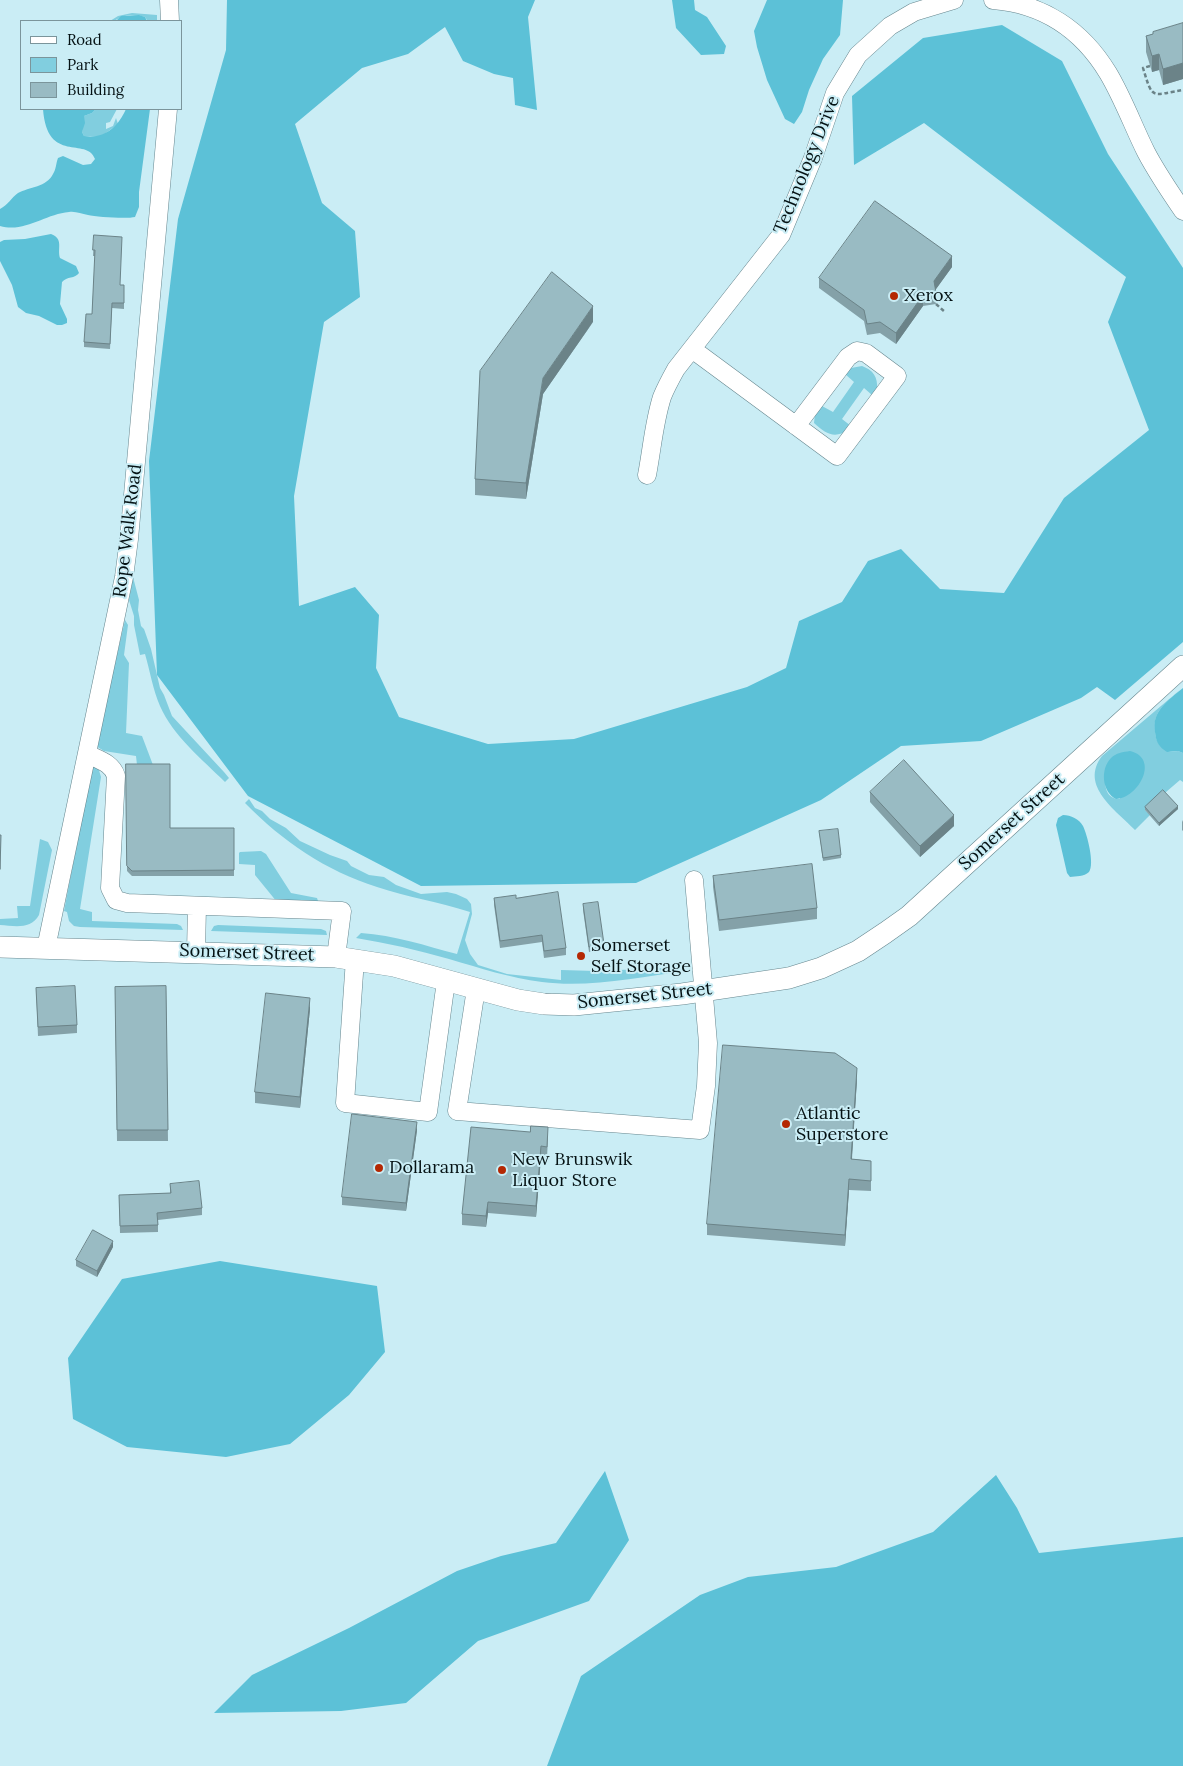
<!DOCTYPE html>
<html>
<head>
<meta charset="utf-8">
<style>
	body { margin:0 }
	#map { position:relative; width:1183px; height:1766px; overflow:hidden; background:#caedf5; font-family:Lora,serif }
	canvas { display:block }
	.legend { position:absolute; left:20px; top:20px; width:162px; height:90px; box-sizing:border-box; background:#caedf5; border:1px solid #7b959b; margin:0; padding:6px 9px; list-style:none; font-size:15px; color:#051214 }
	.legend li { display:flex; align-items:center; gap:10px; height:25px }
	.legend b { width:25px; border:1px solid #7b959b }
</style>
</head>
<body>
<div id="map">
<canvas width="1183" height="1766"></canvas>
<ul class="legend">
<li><b style="height:6px;background:#fff"></b>Road</li>
<li><b style="height:14px;background:#81cedf"></b>Park</li>
<li><b style="height:14px;background:#99bbc3"></b>Building</li>
</ul>
</div>
<script>
const ctx = document.querySelector('canvas').getContext('2d');
ctx.lineJoin = 'round';
function fill(path, color) { ctx.fillStyle = color; ctx.fill(path, 'evenodd'); }
function stroke(path, color, width, dash) { ctx.strokeStyle = color; ctx.lineWidth = width; ctx.lineCap = dash ? 'butt' : 'round'; ctx.setLineDash(dash || []); ctx.stroke(path); }
function write(font, color, halo, rows, align = 'center') {
  ctx.font = font + ' Lora,serif'; ctx.lineWidth = 4; ctx.setLineDash([]); ctx.textBaseline = 'middle'; ctx.strokeStyle = halo; ctx.fillStyle = color; for (const [text, x, y, turn = 0] of rows) {
    ctx.save(); ctx.translate(x, y); ctx.rotate((+turn || 0) * Math.PI / 180); ctx.textAlign = isNaN(turn) ? turn : align; if (halo) ctx.strokeText(text, 0, 0); ctx.fillText(text, 0, 0); ctx.restore();
  }
}
fill(new Path2D(`
	M 132,13 L 157,15 L 157,21 L 147,20 L 145,17 C 140,15 130,14 125,16 C 117,18 117,21 110,21 L 118,16 Z
	M 96,109 L 117,109 L 110,122 L 106,123 L 106,129 L 113,126 L 116,118 L 118,124 L 102,136 L 84,136 L 82,132 L 84,116 L 92,113 Z
	M 862,366 C 873,370 878,377 877,389 L 872,395 L 864,388 L 842,419 L 851,426 L 849,430 C 834,439 826,434 814,423 L 815,414 L 822,406 L 833,412 L 854,382 L 845,374 L 851,368 Z
	M 133,577 L 139,600 L 138,610 L 141,626 L 144,629 L 151,649 L 160,688 L 164,695 L 172,716 L 224,772 L 229,778 L 225,782 C 203,760 173,736 160,706 C 153,690 150,671 145,654 L 140,655 L 134,625 L 134,616 L 129,600 Z
	M 125,620 L 128,625 L 124,655 L 129,663 L 126,733 L 142,736 L 153,765 L 137,765 L 136,756 L 104,751 L 96,746 Z
	M 1181,689 C 1168,701 1152,711 1155,731 C 1156,743 1160,747 1170,752 L 1178,751 L 1183,753 L 1183,782 L 1180,780 L 1145,810 L 1150,815 L 1135,830 C 1116,810 1079,786 1102,756 ZM 1105,769 L 1120,799 C 1103,799 1105,781 1105,769 Z
	M 92,765 L 98,767 L 101,777 L 80,909 L 92,912 L 92,921 L 177,924 L 181,926 L 183,930 L 80,927 L 74,926 L 69,921 L 67,912 L 64,911 Z
	M 249,799 L 255,808 L 262,811 L 270,819 L 286,828 L 300,841 L 330,855 L 347,861 L 351,866 L 369,875 L 384,877 L 396,885 L 421,894 L 447,892 L 456,894 L 467,899 L 471,904 L 472,914 L 465,940 L 470,954 L 478,965 L 507,974 L 561,980 L 561,970 L 596,971 L 666,968 L 685,962 L 686,971 C 639,977 589,988 542,982 C 510,978 480,968 449,959 C 418,950 387,943 356,938 L 361,933 C 394,935 426,946 457,954 L 470,912 C 439,902 407,897 377,887 C 326,871 282,841 245,803 Z
	M 40,839 L 48,842 L 52,850 L 39,915 C 31,930 14,926 0,925 L 0,919 L 18,918 L 17,906 L 30,906 Z
	M 261,851 L 266,854 L 291,893 L 317,898 L 318,901 L 277,902 L 255,875 L 255,865 L 239,864 L 239,853 L 240,852 Z
	M 218,925 L 321,929 L 326,931 L 327,935 L 211,931 L 214,926 Z`), '#81cedf');
fill(new Path2D(`
	M 227,0 L 535,0 L 528,17 L 537,110 L 515,105 L 513,78 L 494,74 L 463,61 L 445,27 L 408,54 L 362,68 L 295,124 L 322,203 L 355,231 L 360,297 L 324,322 L 294,496 L 299,606 L 355,587 L 379,615 L 376,668 L 399,717 L 488,744 L 574,739 L 747,687 L 786,668 L 799,621 L 842,602 L 868,561 L 901,549 L 940,589 L 1004,593 L 1064,498 L 1149,430 L 1108,322 L 1126,277 L 924,123 L 854,165 L 852,96 L 923,38 L 1002,25 L 1062,61 L 1108,154 L 1183,268 L 1183,642 L 1115,700 L 1097,687 L 1081,698 L 981,741 L 901,746 L 821,800 L 636,883 L 421,886 L 248,796 L 157,675 L 149,461 L 178,219 L 226,50 Z
	M 672,0 L 694,0 L 695,10 L 707,17 L 726,46 L 724,54 L 701,55 L 676,28 Z
	M 767,0 L 843,0 L 840,35 L 823,59 L 809,90 L 802,112 L 794,124 L 785,119 L 767,80 L 757,47 L 754,31 Z
	M 139,15 L 145,17 L 147,21 L 117,20 L 121,16 Z
	M 43,109 L 96,109 L 92,113 L 84,116 L 85,123 L 82,132 L 84,136 C 105,139 118,127 126,109 L 150,109 L 139,192 L 139,207 L 135,217 C 127,219 96,217 88,215 C 81,214 76,211 69,212 C 45,214 25,233 0,226 L 0,209 C 8,205 11,198 18,193 C 29,187 47,187 53,174 C 56,170 56,163 58,158 L 63,156 L 83,165 L 91,164 L 95,159 C 87,136 47,165 43,109 Z
	M 51,234 C 64,239 57,248 60,258 L 76,266 L 79,273 C 75,279 67,276 62,282 L 60,304 L 67,319 L 67,323 L 62,325 L 57,325 L 39,316 L 26,313 L 18,307 L 12,285 L 0,261 L 0,242 L 4,240 L 25,239 Z
	M 1183,688 L 1183,753 L 1178,751 L 1167,752 C 1159,747 1156,742 1155,732 C 1151,712 1168,700 1183,688 Z
	M 1130,751 C 1160,758 1139,798 1116,799 C 1102,792 1100,769 1111,758 C 1116,753 1123,752 1130,751 Z
	M 1063,815 C 1071,815 1079,819 1083,826 C 1087,834 1095,864 1089,872 C 1084,877 1076,876 1070,877 L 1067,873 L 1056,825 L 1058,818 Z
	M 220,1261 L 377,1286 L 385,1352 L 349,1395 L 290,1444 L 226,1457 L 127,1447 L 73,1419 L 68,1358 L 122,1279 Z
	M 605,1471 L 629,1540 L 589,1601 L 478,1641 L 406,1703 L 341,1711 L 214,1713 L 252,1675 L 349,1628 L 457,1571 L 501,1556 L 556,1543 Z
	M 996,1475 L 1017,1508 L 1039,1553 L 1183,1537 L 1183,1766 L 547,1766 L 581,1676 L 700,1595 L 748,1577 L 836,1567 L 933,1532 Z`), '#5cc1d7');
const minor = new Path2D(`
	M 169,0 L 170,21
	M 993,0 C 1043,4 1082,30 1108,73 C 1123,98 1133,126 1146,152 C 1157,173 1170,192 1183,211
	M 692,349 L 837,456 L 897,376 L 866,353 L 857,351 L 848,357 L 796,426
	M 647,475 C 652,449 654,422 662,397 C 666,387 671,378 676,369 L 781,235 L 813,158 L 835,93 L 858,55 L 890,26 L 914,12 L 954,0
	M 87,754 C 99,760 112,763 116,776 L 110,888 L 116,900 L 127,903 L 342,911 L 336,957
	M 46,948 L 124,577 L 129,539 L 168,109
	M 196,952 L 197,906
	M 355,959 L 345,1103 L 428,1112 L 446,981
	M 476,989 L 457,1111 L 700,1130 L 706,1086 L 708,1043 L 694,880`);
const major = new Path2D(`
	M 0,947 L 336,957 L 394,966 L 518,1000 L 544,1004 L 574,1005 L 682,994 L 789,978 L 821,968 L 858,951 L 885,933 L 909,916 L 1183,666`);
stroke(minor, '#66868e', 19);
stroke(major, '#66868e', 22);
stroke(new Path2D(`
	M 1150,66 L 1143,68 C 1153,101 1151,95 1183,90
	M 936,304 L 945,312`), '#6b8388', 2.5, [4, 2.5]);
stroke(minor, '#fff', 18);
stroke(major, '#fff', 21);
fill(new Path2D(`
	M 1183,23 L 1183,79 L 1163,85 L 1159,70 L 1152,72 L 1146,52 L 1146,36 L 1153,34 L 1153,32 Z
	M 94,235 L 120,285 L 124,285 L 124,309 L 112,308 L 110,349 L 84,347 L 84,342 L 92,314 L 95,256 L 93,256 Z
	M 952,267 L 935,290 L 936,304 L 923,306 L 896,344 L 880,333 L 867,335 L 864,321 L 819,288 L 819,278 Z
	M 593,322 L 543,394 L 526,499 L 475,495 L 475,479 Z
	M 126,764 L 170,828 L 234,828 L 234,876 L 132,876 L 127,871 Z
	M 870,792 L 954,826 L 920,857 L 870,802 Z
	M 1145,807 L 1178,809 L 1159,826 L 1145,810 Z
	M 1183,820 L 1183,831 L 1182,830 L 1182,822 Z
	M 819,831 L 841,855 L 841,858 L 823,861 Z
	M 713,876 L 817,908 L 817,919 L 719,931 L 713,887 Z
	M 494,898 L 516,898 L 566,948 L 566,955 L 544,958 L 542,942 L 500,948 L 494,905 Z
	M 583,904 L 604,944 L 604,950 L 589,952 L 583,910 Z
	M 166,986 L 168,1141 L 117,1141 L 115,987 Z
	M 36,988 L 77,1025 L 77,1033 L 38,1036 Z
	M 310,1009 L 300,1108 L 255,1103 L 255,1092 Z
	M 857,1079 L 852,1159 L 871,1161 L 871,1191 L 849,1190 L 845,1246 L 707,1235 L 707,1224 Z
	M 417,1130 L 406,1211 L 342,1205 L 342,1197 Z
	M 530,1132 L 548,1138 L 547,1158 L 541,1157 L 536,1217 L 488,1213 L 486,1227 L 462,1225 L 462,1214 Z
	M 170,1184 L 202,1208 L 202,1215 L 158,1220 L 158,1232 L 120,1233 L 119,1195 L 170,1193 Z
	M 113,1247 L 97,1277 L 76,1266 L 76,1260 Z`), '#84a1a8');
fill(new Path2D(`
	M 1159,54 L 1159,70 L 1152,72 L 1152,56 Z
	M 1183,63 L 1183,79 L 1163,85 L 1163,69 Z
	M 952,256 L 952,267 L 934,292 L 934,281 Z
	M 923,295 L 923,306 L 896,344 L 896,333 Z
	M 593,306 L 593,322 L 543,394 L 526,499 L 526,483 L 543,378 Z
	M 1178,806 L 1178,809 L 1159,826 L 1159,823 Z
	M 954,815 L 954,826 L 920,857 L 920,846 Z
	M 310,998 L 310,1009 L 300,1108 L 300,1097 Z
	M 857,1068 L 857,1079 L 851,1170 L 851,1159 Z
	M 417,1122 L 417,1130 L 406,1211 L 406,1203 Z
	M 541,1146 L 541,1157 L 536,1217 L 536,1206 Z
	M 849,1179 L 849,1190 L 845,1246 L 845,1235 Z
	M 488,1202 L 488,1213 L 486,1227 L 486,1216 Z
	M 113,1241 L 113,1247 L 97,1277 L 97,1271 Z`), '#6b8388');
const building = new Path2D(`
	M 1183,23 L 1183,63 L 1163,69 L 1159,54 L 1152,56 L 1146,36 L 1153,34 L 1153,32 Z
	M 875,201 L 952,256 L 934,281 L 936,293 L 923,295 L 896,333 L 880,322 L 867,324 L 864,310 L 819,278 Z
	M 94,235 L 122,237 L 120,285 L 124,285 L 124,303 L 112,303 L 110,344 L 84,342 L 86,314 L 92,314 L 95,250 L 93,250 Z
	M 552,272 L 593,306 L 543,378 L 526,483 L 475,479 L 480,371 Z
	M 904,760 L 954,815 L 920,846 L 870,792 Z
	M 126,764 L 170,764 L 170,828 L 234,828 L 234,870 L 132,871 L 127,866 Z
	M 1163,790 L 1178,806 L 1159,823 L 1145,807 Z
	M 838,829 L 841,855 L 823,858 L 819,831 Z
	M 0,835 L 1,835 L 0,869 Z
	M 812,864 L 817,908 L 719,920 L 713,876 Z
	M 558,892 L 566,948 L 544,951 L 542,935 L 500,941 L 494,898 L 516,895 L 516,898 Z
	M 598,902 L 604,944 L 589,947 L 583,904 Z
	M 75,986 L 77,1025 L 38,1027 L 36,988 Z
	M 166,986 L 168,1130 L 117,1130 L 115,987 Z
	M 266,993 L 310,998 L 300,1097 L 255,1092 Z
	M 723,1045 L 835,1053 L 857,1068 L 851,1159 L 871,1161 L 871,1181 L 849,1179 L 845,1235 L 707,1224 Z
	M 352,1114 L 417,1122 L 406,1203 L 342,1197 Z
	M 531,1126 L 548,1127 L 547,1147 L 541,1146 L 536,1206 L 488,1202 L 486,1216 L 462,1214 L 471,1127 L 530,1132 Z
	M 199,1181 L 202,1208 L 157,1213 L 158,1225 L 120,1226 L 119,1195 L 171,1193 L 170,1184 Z
	M 93,1230 L 113,1241 L 97,1271 L 76,1260 Z`);
fill(building, '#99bbc3');
stroke(building, '#6b8388', 1);
for (const [x, y, r, color] of [
	[894,296,5,"#b42803"],
	[581,956,5,"#b42803"],
	[786,1124,5,"#b42803"],
	[379,1168,5,"#b42803"],
	[502,1170,5,"#b42803"]
]) { const dot = new Path2D(); dot.arc(x, y, r, 0, 2 * Math.PI); ctx.fillStyle = color; ctx.fill(dot); stroke(dot, '#caedf5', 2); }
write('18px', '#051214', '#caedf5', [
	["Technology Drive",807,165,-68],
	["Rope Walk Road",128,531,-83],
	["Somerset Street",1012,822,-42],
	["Somerset Street",247,953,2],
	["Somerset Street",645,996,-6]
]);
write('18px', '#051214', '#caedf5', [
	["Xerox",904,296],
	["Somerset",591,946],
	["Self Storage",591,967],
	["Atlantic",796,1114],
	["Superstore",796,1135],
	["New Brunswik",512,1160],
	["Liquor Store",512,1181],
	["Dollarama",389,1168]
], 'left');
</script>
</body>
</html>
